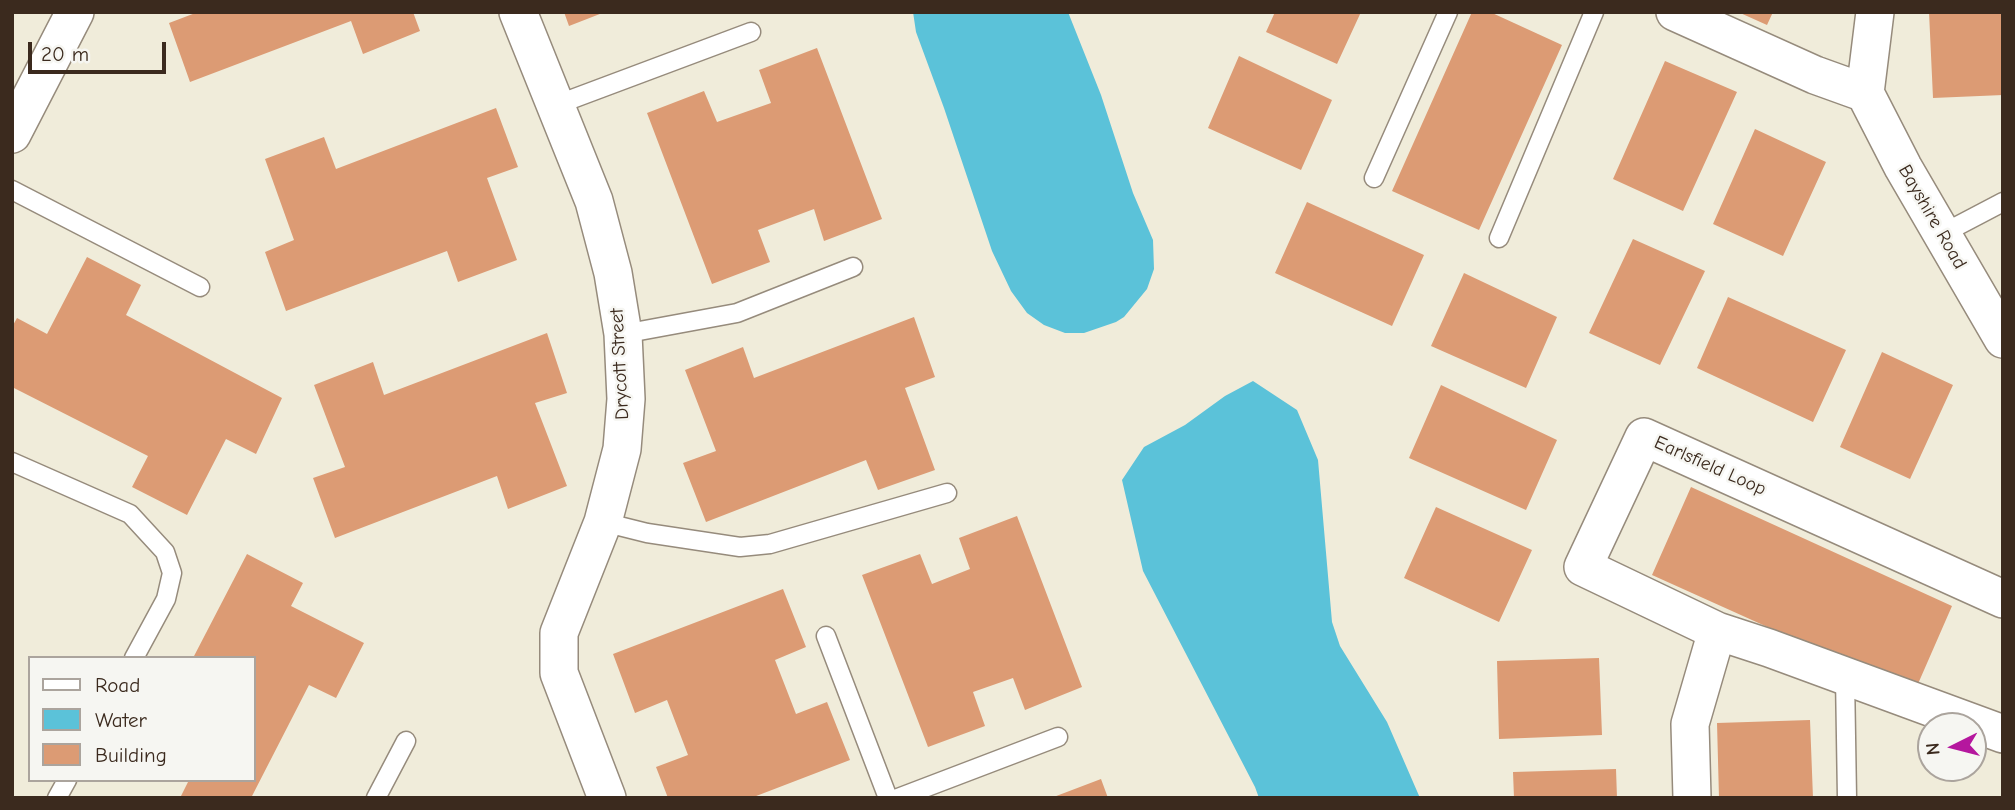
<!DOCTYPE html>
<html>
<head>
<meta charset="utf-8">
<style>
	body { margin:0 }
	#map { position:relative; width:2015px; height:810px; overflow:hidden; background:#f0ecda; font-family:"Comic Neue",sans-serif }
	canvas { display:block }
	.frame { position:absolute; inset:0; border:14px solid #3b2a1e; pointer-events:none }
	.legend { position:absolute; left:28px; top:656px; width:228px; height:126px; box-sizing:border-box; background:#f6f6f2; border:2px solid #aba49d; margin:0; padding:9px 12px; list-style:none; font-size:21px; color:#3b2a1e }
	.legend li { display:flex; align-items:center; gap:14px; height:35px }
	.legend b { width:35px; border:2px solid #aba49d }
	.north { position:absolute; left:1917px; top:712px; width:70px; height:70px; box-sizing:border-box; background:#f6f6f2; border:2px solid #aba49d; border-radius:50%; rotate:264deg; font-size:19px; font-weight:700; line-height:28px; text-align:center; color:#3b2a1e }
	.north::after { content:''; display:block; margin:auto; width:24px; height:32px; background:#b5179e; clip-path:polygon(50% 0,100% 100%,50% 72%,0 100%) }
	.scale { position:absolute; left:28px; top:42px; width:138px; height:32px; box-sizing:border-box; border:4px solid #3b2a1e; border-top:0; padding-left:9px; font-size:21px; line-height:24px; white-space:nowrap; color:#3b2a1e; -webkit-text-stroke:5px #f6f6f2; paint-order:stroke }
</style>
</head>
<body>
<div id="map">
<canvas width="2015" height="810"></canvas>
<div class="frame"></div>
<ul class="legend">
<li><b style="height:9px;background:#fff"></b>Road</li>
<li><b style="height:19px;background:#5bc2d9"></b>Water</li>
<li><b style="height:19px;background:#dc9b74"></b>Building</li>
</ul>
<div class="north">N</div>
<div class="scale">20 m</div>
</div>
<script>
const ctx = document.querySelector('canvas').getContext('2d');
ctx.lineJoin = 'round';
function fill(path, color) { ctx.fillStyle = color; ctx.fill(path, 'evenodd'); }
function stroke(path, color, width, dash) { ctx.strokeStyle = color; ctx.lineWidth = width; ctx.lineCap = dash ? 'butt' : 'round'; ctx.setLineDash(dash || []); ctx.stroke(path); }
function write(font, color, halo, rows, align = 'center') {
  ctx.font = font + ' "Comic Neue",sans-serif'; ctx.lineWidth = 5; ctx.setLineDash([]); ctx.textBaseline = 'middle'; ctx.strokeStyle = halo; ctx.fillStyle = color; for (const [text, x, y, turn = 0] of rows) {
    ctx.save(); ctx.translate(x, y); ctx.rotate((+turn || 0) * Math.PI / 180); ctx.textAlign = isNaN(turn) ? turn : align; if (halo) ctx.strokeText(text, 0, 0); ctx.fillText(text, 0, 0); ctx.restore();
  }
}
fill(new Path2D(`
	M 913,12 L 1068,12 L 1101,95 L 1133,193 L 1153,240 L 1154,269 L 1147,289 L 1124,317 L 1116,322 L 1084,333 L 1065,333 L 1044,325 L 1027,313 L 1011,291 L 992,251 L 944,108 L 916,32 Z
	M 1253,381 L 1297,410 L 1318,460 L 1332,622 L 1340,646 L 1387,722 L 1420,798 L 1259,798 L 1255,787 L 1143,571 L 1122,480 L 1144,447 L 1185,425 L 1225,396 Z`), '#5bc2d9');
fill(new Path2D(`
	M 198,12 L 413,12 L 420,31 L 363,54 L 351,21 L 190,82 L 169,23 Z
	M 564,12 L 605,12 L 569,26 Z
	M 1275,12 L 1361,12 L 1337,64 L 1266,32 Z
	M 1472,12 L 1490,12 L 1562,45 L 1479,230 L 1392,191 Z
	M 1738,12 L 1773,12 L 1767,25 Z
	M 1929,12 L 2003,12 L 2003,95 L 1933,98 Z
	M 817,48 L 882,219 L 824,241 L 814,209 L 758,230 L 770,262 L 712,284 L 647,113 L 704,91 L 717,122 L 771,103 L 759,70 Z
	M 1239,56 L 1332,100 L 1301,170 L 1208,128 Z
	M 1665,61 L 1737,92 L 1683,211 L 1613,179 Z
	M 496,108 L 518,167 L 487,178 L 517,260 L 458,282 L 447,251 L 286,311 L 265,252 L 294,240 L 265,159 L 324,137 L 336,169 Z
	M 1755,129 L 1826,162 L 1783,256 L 1713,224 Z
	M 1307,202 L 1424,255 L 1392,326 L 1275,273 Z
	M 1633,239 L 1705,271 L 1660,365 L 1589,333 Z
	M 87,257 L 141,285 L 126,315 L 282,398 L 256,454 L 226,439 L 187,515 L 132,487 L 148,456 L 12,387 L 12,327 L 17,318 L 47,334 Z
	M 1464,273 L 1557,317 L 1526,388 L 1431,346 Z
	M 1728,297 L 1846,350 L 1813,422 L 1697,368 Z
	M 914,317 L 935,377 L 905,388 L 935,470 L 878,490 L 866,460 L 706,522 L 683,463 L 716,451 L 685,370 L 743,347 L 754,378 Z
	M 547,333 L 567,393 L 535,403 L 567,486 L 508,509 L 497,476 L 335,538 L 313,478 L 345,467 L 314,385 L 373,362 L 384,395 Z
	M 1882,352 L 1953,385 L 1910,479 L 1840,447 Z
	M 1441,385 L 1557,440 L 1526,510 L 1409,458 Z
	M 1691,487 L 1952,606 L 1914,693 L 1652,575 Z
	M 1436,507 L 1532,550 L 1499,622 L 1404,578 Z
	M 1017,516 L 1082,687 L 1025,710 L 1013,678 L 973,692 L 985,726 L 928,747 L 862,575 L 920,554 L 932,584 L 970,569 L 959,538 Z
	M 247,554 L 303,583 L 291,606 L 364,643 L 336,698 L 309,685 L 251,798 L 180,798 L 189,780 L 254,780 L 254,658 L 193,658 Z
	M 783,589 L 806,647 L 775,660 L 796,714 L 827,702 L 850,760 L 751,798 L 668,798 L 656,767 L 688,755 L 667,700 L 635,713 L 613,654 Z
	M 1599,658 L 1602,735 L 1499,739 L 1497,661 Z
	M 1810,720 L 1813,798 L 1719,798 L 1717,723 Z
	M 1616,769 L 1617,798 L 1514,798 L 1513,772 Z
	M 1101,779 L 1108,798 L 1051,798 Z`), '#dc9b74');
const lane = new Path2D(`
	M 556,105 L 751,32
	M 1374,178 L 1448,12
	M 12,190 L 200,287
	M 1942,234 L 2003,202
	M 1499,238 L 1594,12
	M 623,334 L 737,313 L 853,267
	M 12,462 L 130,514 L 165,552 L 172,573 L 166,599 L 134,658
	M 603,522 L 647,533 L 740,547 L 770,544 L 947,493
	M 826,636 L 888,798
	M 1845,676 L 1847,798
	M 57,798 L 67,780
	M 376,798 L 406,741
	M 898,798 L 1058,737`);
const street = new Path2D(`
	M 518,12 L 594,201 L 613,273 L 623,334 L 626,399 L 622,449 L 603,522 L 559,633 L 559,673 L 607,798
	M 1675,12 L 1815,75 L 1865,93 L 1903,167 L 2003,339
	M 1865,93 L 1875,12
	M 12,134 L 75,12
	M 1717,631 L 1583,567 L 1644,437 L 2003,599
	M 1692,798 L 1690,724 L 1717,631 L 1769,648 L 2003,734`);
stroke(lane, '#968b7c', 21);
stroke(street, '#968b7c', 40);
stroke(lane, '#fff', 18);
stroke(street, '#fff', 37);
write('19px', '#3b2a1e', '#f6f6f2', [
	["Bayshire Road",1932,217,60],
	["Drycott Street",620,364,-93],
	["Earlsfield Loop",1710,466,24]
]);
</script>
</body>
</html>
